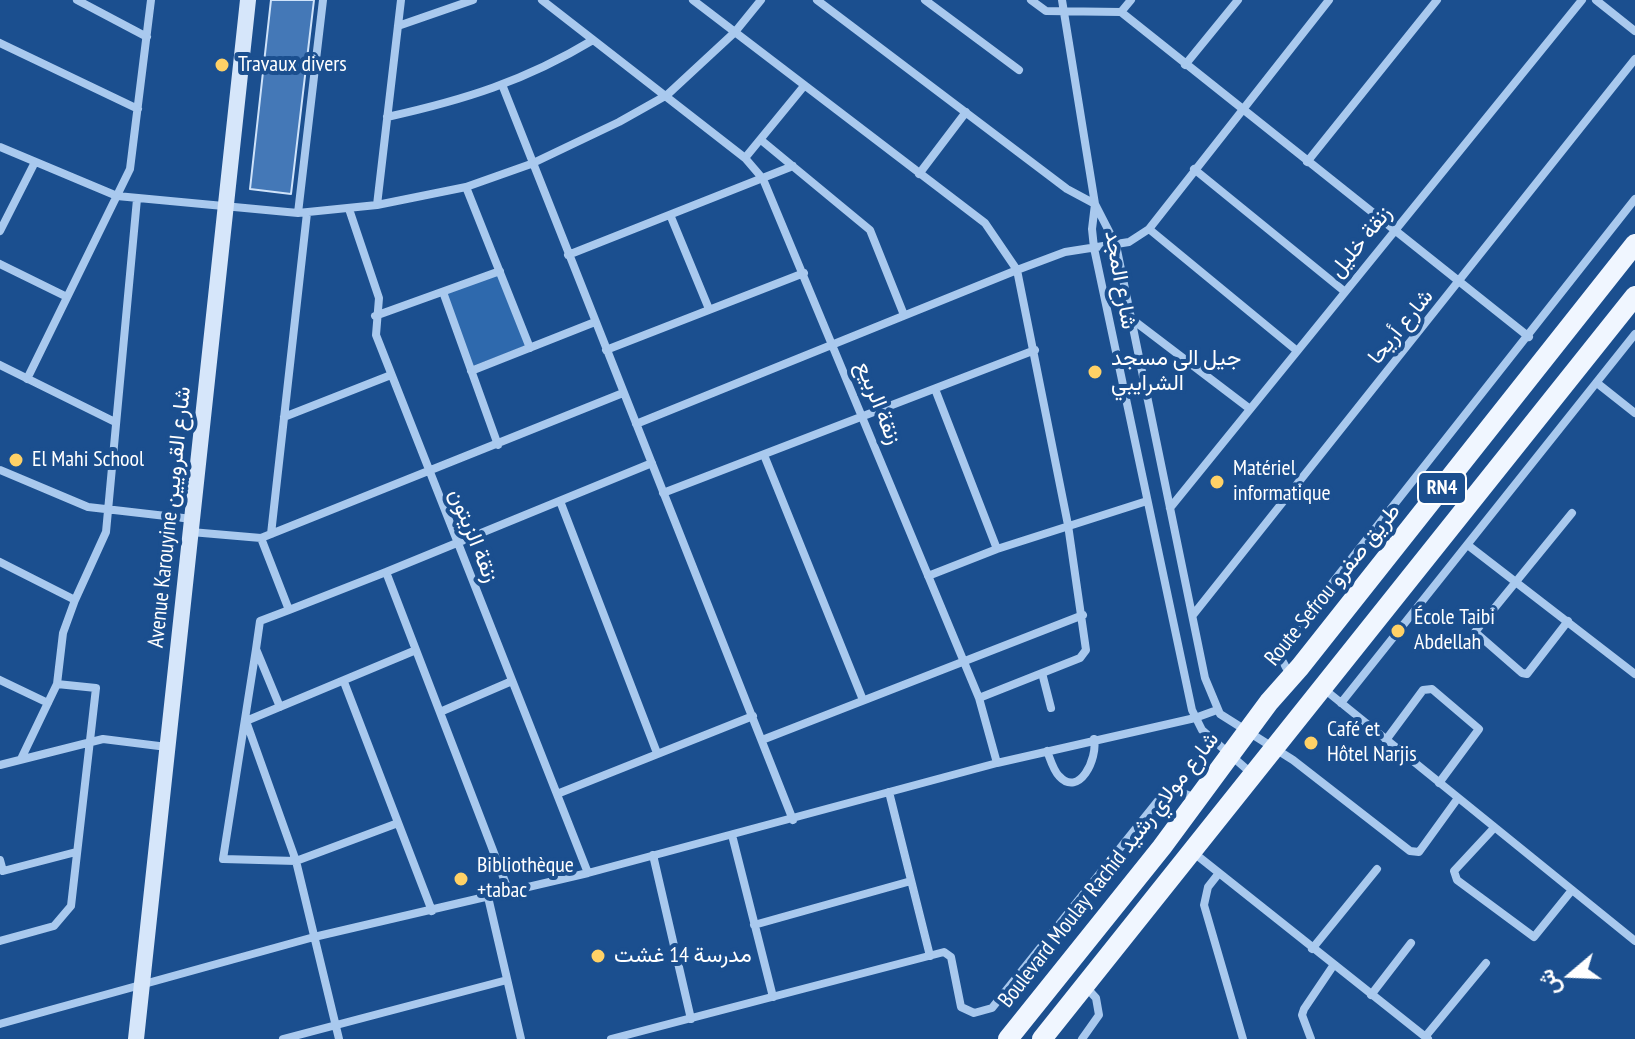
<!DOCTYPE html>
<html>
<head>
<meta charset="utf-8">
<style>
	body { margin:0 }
	#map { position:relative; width:1635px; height:1039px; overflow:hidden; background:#1b4f8f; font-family:"PT Sans Narrow",Vazirmatn,sans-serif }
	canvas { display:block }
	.north { position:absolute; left:1531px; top:935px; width:80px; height:80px; -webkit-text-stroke:6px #1b4f8f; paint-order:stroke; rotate:251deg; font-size:22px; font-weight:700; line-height:32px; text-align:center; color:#fff }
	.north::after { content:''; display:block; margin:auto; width:28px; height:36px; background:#fff; clip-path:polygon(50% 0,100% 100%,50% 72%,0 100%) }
</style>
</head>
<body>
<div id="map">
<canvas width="1635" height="1039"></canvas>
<div class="north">ش</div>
</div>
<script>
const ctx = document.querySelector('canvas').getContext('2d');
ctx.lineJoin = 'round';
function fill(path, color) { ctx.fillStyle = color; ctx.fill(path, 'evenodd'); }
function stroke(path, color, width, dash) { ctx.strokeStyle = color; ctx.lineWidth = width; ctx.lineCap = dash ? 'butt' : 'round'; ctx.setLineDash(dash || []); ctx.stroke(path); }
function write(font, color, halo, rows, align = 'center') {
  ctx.font = font + ' "PT Sans Narrow",Vazirmatn,sans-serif'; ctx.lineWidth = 8; ctx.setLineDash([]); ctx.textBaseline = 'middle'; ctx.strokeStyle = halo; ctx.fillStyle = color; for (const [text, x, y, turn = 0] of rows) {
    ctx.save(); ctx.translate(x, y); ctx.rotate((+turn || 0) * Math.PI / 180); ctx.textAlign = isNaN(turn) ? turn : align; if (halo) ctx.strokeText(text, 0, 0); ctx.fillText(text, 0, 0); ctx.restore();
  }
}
fill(new Path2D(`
	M 499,272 L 527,345 L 470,367 L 444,292 Z`), '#2e69ad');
const building = new Path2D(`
	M 271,0 L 314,0 L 291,194 L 250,189 Z`);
fill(building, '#4478b7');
stroke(building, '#cfe3fa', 2);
stroke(new Path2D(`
	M 77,0 L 147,37
	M 542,0 L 745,158 L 763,179 L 979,698 L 997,763
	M 693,0 L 985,223 L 1017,270 L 1068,525 L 1086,650 L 1080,658 L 979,698
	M 817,0 L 1067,189 L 1095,204 L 1116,245 L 1205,678 L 1220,714 L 1293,760 L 1410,851 L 1419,852 L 1458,798
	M 925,0 L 1019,70
	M 1031,0 L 1046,11 L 1121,12 L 1529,337
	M 1062,0 L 1095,204 L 1092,229 L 1094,248 L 1192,710 L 1202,730 L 1251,773
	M 1596,0 L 1635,31
	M 1121,12 L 1131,0
	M 398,26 L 473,0
	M 0,43 L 138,109
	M 1185,65 L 1238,0
	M 503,87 L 793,820
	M 387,117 C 464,100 525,81 593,40
	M 761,140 L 870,230 L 904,315
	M 0,147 L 117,196 L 298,213 L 377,205 L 466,187 L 531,164 L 619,122 L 667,95 L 735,32 L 761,0
	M 745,158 L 804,86
	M 1307,162 L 1437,0
	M 1194,169 L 1344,291
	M 919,174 L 966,112
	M 466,187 L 530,348
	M 377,205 L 401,0
	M 349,209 L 379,298 L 376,335 L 588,873
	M 298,213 L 323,0
	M 671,217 L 709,309
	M 1149,229 L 1296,350
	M 0,231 L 35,162
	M 568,255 L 793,166
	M 0,264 L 67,297
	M 443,292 L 498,445
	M 375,316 L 500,271
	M 1133,320 L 1250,409
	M 606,350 L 804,273
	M 0,365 L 115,422
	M 471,371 L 595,322
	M 27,379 L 130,169 L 151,0
	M 1597,383 L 1635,413
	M 935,389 L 997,549
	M 284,417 L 391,375
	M 636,424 L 1017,270 L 1065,252 L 1129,242 L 1149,229 L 1329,0
	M 764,455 L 863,700
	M 0,470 L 88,507 L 192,519
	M 663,493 L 1035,350
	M 560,501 L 657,753
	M 1170,508 L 1582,0
	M 191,532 L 261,538 L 623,393
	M 271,534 L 307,213
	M 261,538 L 289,610 L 260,621 L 256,649 L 280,707
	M 1469,546 L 1635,674
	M 0,562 L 75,600 L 63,633 L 57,684
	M 386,572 L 652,463
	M 928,576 L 997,549 L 1147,501
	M 75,600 L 106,532 L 137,199
	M 289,610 L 386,572 L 509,892
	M 1193,615 L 1635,59
	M 1568,621 L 1527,674 L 1522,673 L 1475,632 L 1572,513
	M 256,649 L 223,859 L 296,861 L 398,823
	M 1042,673 L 1051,708
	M 1291,677 L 1281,658 L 1281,648 L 1635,199
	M 0,680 L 48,703
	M 344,682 L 432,911
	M 1324,689 L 1635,941
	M 1341,703 L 1635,334
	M 440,712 L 512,681
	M 762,740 L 1083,615
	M 1386,740 L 1423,690 L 1432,689 L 1479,729 L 1439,783
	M 1047,751 C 1050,758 1053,770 1059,776 C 1079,798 1098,759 1094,739
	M 0,765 L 103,739 L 167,747
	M 889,792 L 930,956
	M 557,794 L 753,716
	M 1494,828 L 1454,871 L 1457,880 L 1534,937 L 1572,890
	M 732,835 L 773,997
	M 1194,853 L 1428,1039
	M 653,855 L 691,1019
	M 0,860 L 3,871 L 76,852
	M 1219,873 L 1208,887 L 1204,905 L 1243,1039
	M 488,897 L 521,1039
	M 754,925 L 911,881
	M 0,941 L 54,926 L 71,906 L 96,688 L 57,684 L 21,759
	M 1312,949 L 1377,869
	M 1371,995 L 1411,943
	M 0,1024 L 314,937 L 588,873 L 997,763 L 1195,718 L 1217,710
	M 1425,1037 L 1486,963
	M 283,1039 L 507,980
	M 339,1039 L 296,861 L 246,721 L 416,650
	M 611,1039 L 944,952 L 951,957 L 961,1007 L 974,1013 L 992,1008 L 1161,797 L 1175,790 L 1196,798
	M 1082,1039 L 1099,1015 L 1096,998 L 1085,986
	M 1311,1039 L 1302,1015 L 1304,1009 L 1333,966`), '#a9c9ee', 8);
stroke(new Path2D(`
	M 136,1039 L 248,0`), '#d6e6fa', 16);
stroke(new Path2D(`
	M 1008,1039 L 1162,847 L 1269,702 L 1300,667 L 1635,244
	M 1042,1039 L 1635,296`), '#f0f6ff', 20);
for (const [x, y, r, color] of [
	[222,65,8,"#ffd166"],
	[1095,372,8,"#ffd166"],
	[16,460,8,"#ffd166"],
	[1217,482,8,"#ffd166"],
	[1398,631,8,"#ffd166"],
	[1311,743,8,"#ffd166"],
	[461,879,8,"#ffd166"],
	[598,956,8,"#ffd166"]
]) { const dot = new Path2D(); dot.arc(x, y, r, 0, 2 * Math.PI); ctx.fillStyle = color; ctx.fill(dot); stroke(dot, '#1b4f8f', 3); }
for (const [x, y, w] of [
	[1442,488,48]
]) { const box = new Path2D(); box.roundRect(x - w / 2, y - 16, w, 32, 6); ctx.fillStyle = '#1b4f8f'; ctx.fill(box); stroke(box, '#fff', 2); }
write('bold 20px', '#fff', null, [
	["RN4",1442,488]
]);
write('22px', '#fff', '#1b4f8f', [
	["Travaux divers",238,65],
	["جيل الي مسجد",1111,359],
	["الشرايبي",1111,384],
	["El Mahi School",32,460],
	["Matériel",1233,469],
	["informatique",1233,494],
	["École Taibi",1414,618],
	["Abdellah",1414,643],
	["Café et",1327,730],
	["Hôtel Narjis",1327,755],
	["Bibliothèque",477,866],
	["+tabac",477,891],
	["مدرسة 14 غشت",614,956]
], 'left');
write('22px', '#fff', '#1b4f8f', [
	["زنقة خليل",1361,242,-51],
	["شارع المجد",1120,280,80],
	["شارع أريحا",1401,327,-51],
	["زنقة الربيع",878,403,68],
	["Avenue Karouyine شارع القرويين",170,517,-84],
	["زنقة الزيتون",473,536,68],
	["Route Sefrou طريق صفرو",1333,585,-51],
	["Boulevard Moulay Rachid شارع مولاي رشيد",1109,870,-52]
]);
</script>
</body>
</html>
